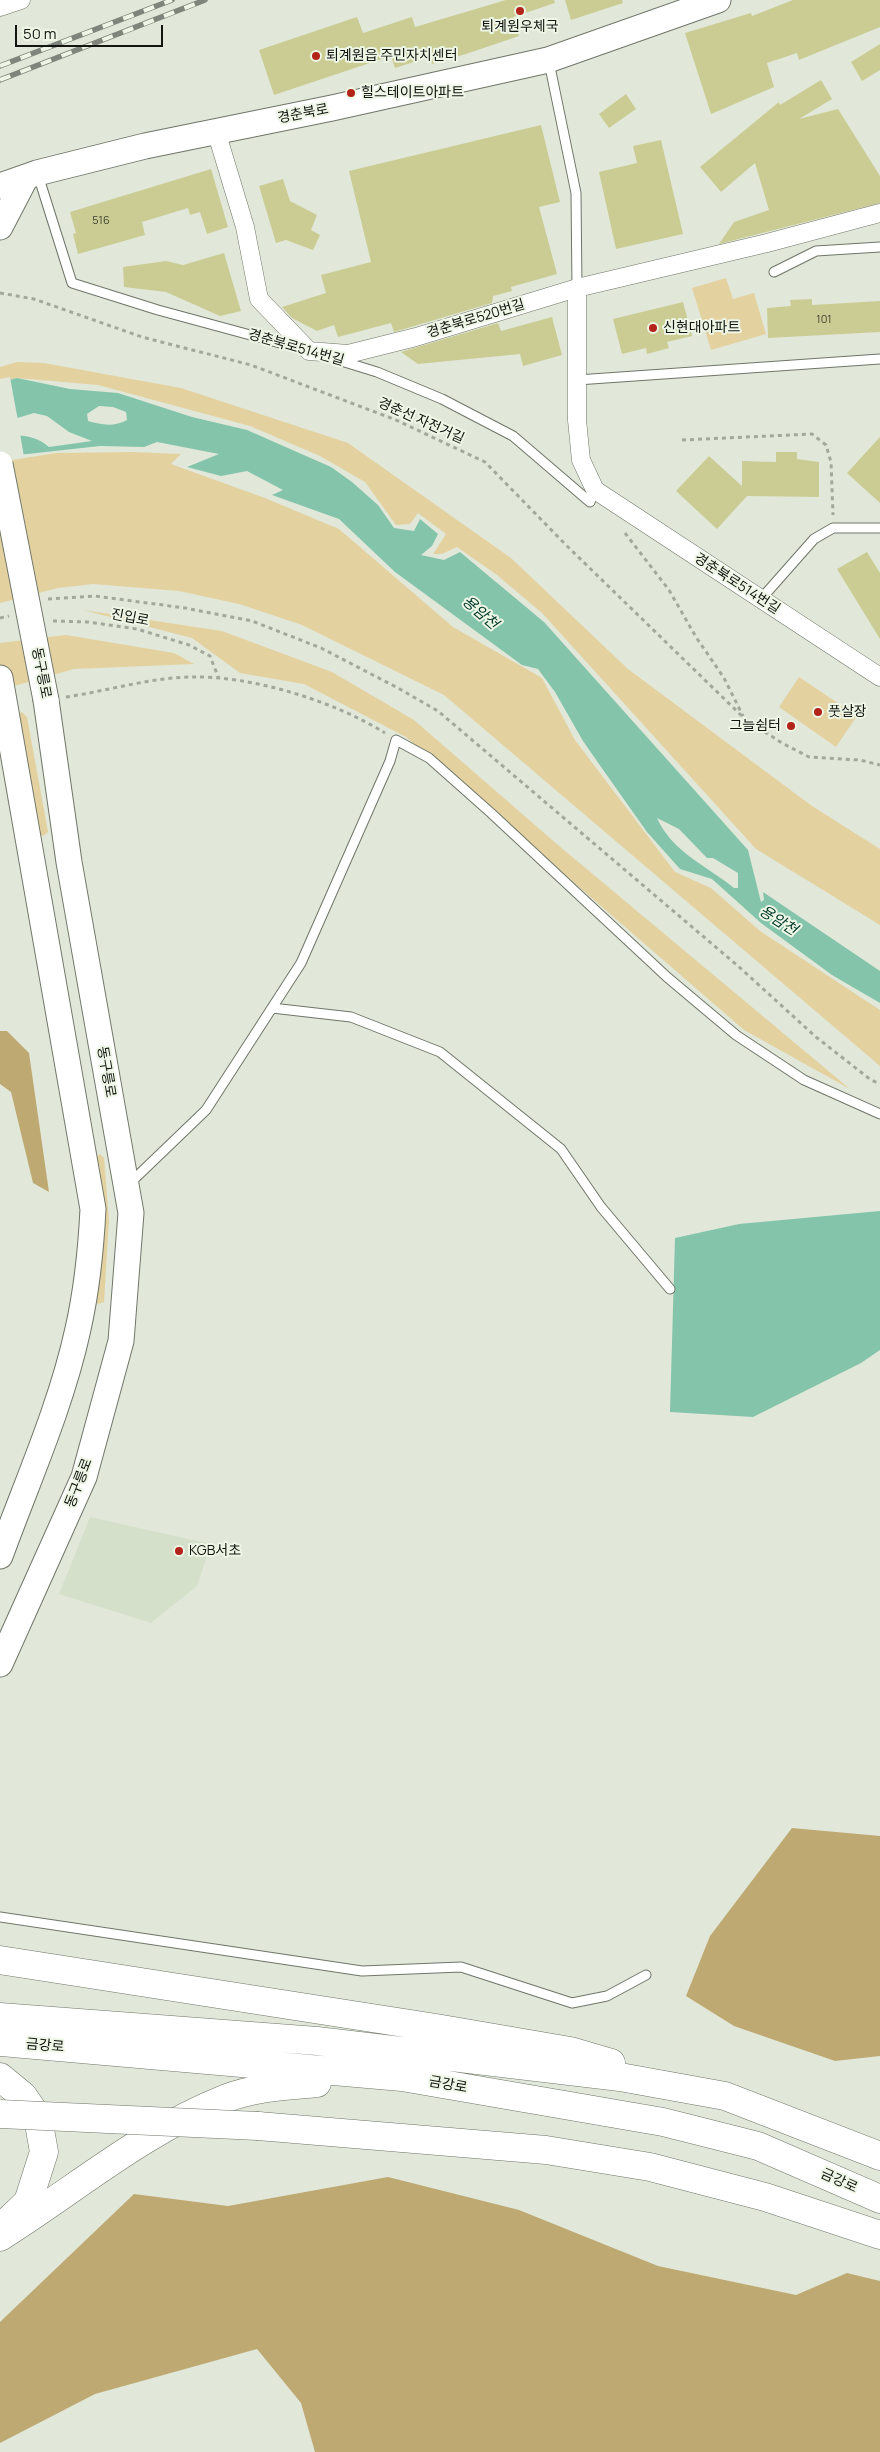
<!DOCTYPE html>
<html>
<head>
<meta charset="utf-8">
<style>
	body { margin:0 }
	#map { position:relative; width:880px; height:2452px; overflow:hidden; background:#e1e8d9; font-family:Manrope,sans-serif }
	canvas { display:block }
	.scale { position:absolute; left:15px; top:25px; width:148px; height:22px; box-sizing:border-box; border:2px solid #121510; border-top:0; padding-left:6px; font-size:15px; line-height:18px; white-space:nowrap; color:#121510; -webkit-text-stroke:4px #eef6e6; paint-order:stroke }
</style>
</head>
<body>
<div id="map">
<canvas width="880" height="2452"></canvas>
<div class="scale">50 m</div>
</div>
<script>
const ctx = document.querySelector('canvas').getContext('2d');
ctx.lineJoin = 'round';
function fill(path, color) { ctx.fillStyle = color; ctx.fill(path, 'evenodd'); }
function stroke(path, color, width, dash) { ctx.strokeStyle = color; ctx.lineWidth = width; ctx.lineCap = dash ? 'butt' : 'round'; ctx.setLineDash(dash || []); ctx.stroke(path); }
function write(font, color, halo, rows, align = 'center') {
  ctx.font = font + ' Manrope,"Noto Sans KR",sans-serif'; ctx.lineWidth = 4; ctx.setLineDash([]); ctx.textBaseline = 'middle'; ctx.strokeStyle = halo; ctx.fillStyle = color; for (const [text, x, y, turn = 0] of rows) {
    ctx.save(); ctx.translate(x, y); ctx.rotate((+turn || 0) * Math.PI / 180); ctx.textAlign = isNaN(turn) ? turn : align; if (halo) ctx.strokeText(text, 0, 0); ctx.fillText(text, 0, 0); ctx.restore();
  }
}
fill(new Path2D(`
	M 90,1517 L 211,1544 L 197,1586 L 151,1623 L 59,1594 Z`), '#d5e0ca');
fill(new Path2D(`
	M 726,278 L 733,299 L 754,293 L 766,334 L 711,350 L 692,288 Z
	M 17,362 L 44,363 L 181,388 L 348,443 L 511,558 L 628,669 L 812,806 L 880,849 L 880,925 L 756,849 L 542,613 L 497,575 L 457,547 L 442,554 L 433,554 L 446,534 L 418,513 L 410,524 L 396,525 L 365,482 L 320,456 L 250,426 L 98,385 L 17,378 L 0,381 L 0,367 Z
	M 132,452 L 181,454 L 171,464 L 265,498 L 339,529 L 453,627 L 542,678 L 575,740 L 675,872 L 711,888 L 760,931 L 880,1010 L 880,1066 L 444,695 L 302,625 L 239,604 L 179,591 L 93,584 L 58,588 L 0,603 L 0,462 L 56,453 Z
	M 83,610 L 222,631 L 332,672 L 414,720 L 558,845 L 850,1089 L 744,1030 L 406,737 L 304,684 L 240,673 L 192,638 Z
	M 66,635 L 174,653 L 194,664 L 74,669 L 0,690 L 0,643 Z
	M 799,677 L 857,716 L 836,747 L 779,707 Z
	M 22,712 L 27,717 L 48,832 L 43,836 L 39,834 L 18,714 Z
	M 100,1154 L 104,1158 L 109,1220 L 104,1302 L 98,1304 L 96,1303 L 95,1158 Z`), '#e4d1a0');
fill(new Path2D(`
	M 0,1031 L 7,1031 L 29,1053 L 49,1192 L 33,1183 L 11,1092 L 0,1084 Z
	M 792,1828 L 880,1836 L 880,2056 L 835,2061 L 734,2026 L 686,1996 L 710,1936 Z
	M 388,2177 L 519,2210 L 658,2266 L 796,2295 L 847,2273 L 880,2281 L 880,2452 L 315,2452 L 301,2403 L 257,2349 L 95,2394 L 0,2443 L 0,2322 L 134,2194 L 228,2206 Z`), '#bea973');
fill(new Path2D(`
	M 17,378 L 70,389 L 118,393 L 192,417 L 247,430 L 331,467 L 352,482 L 378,505 L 394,528 L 414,531 L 420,519 L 438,534 L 432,546 L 421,555 L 444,560 L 460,552 L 544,622 L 748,850 L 761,902 L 764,900 L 763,892 L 880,971 L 880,1003 L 832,975 L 761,923 L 712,879 L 680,869 L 647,832 L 606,774 L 583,741 L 555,692 L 538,669 L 522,665 L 395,572 L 339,519 L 272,495 L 283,490 L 247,471 L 221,476 L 187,467 L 219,454 L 157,442 L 144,447 L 100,446 L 0,457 L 0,382 ZM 99,406 L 113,407 L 126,412 L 127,420 C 114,427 102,425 88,421 L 87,414 ZM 34,413 L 47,416 L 69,432 L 92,441 L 49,447 C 39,438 28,436 14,435 L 11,427 L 14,419 ZM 657,818 L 679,829 L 707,858 L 713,858 L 738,873 L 738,888 L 734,888 C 706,865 672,852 657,818 Z
	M 880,1211 L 880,1350 L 861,1363 L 753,1417 L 670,1412 L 675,1238 L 739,1224 Z`), '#84c4ab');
fill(new Path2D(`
	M 10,377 L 18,421 L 14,427 L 16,432 L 20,433 L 24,457 L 0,460 L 0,379 Z`), '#e1e8d9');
fill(new Path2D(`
	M 506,0 L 554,0 L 555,3 L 513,17 L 519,36 L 466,54 L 432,64 L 429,57 L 395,68 L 391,56 L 274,95 L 259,50 L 357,17 L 363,33 L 412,17 L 415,27 Z
	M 565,0 L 622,0 L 623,3 L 571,20 Z
	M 793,0 L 880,0 L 880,27 L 799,60 L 797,53 L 767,63 L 774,87 L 711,114 L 685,33 L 751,13 L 752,16 Z
	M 880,44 L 880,70 L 862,81 L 851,62 Z
	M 821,80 L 832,99 L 799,119 L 838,109 L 880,176 L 880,203 L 719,244 L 734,222 L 769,210 L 755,163 L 721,192 L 700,167 L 779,102 L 780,105 Z
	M 626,94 L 636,109 L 609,128 L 599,114 Z
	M 541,125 L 560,202 L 539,207 L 557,274 L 511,287 L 512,291 L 493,296 L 492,303 L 394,332 L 391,323 L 338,337 L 334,325 L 317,331 L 292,318 L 282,307 L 326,293 L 321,275 L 371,262 L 349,171 Z
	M 661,140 L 683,234 L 616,249 L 599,172 L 637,163 L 633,146 Z
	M 211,169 L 228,227 L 207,234 L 200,212 L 190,215 L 188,208 L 142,222 L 145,235 L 78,254 L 73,234 L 76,233 L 70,212 Z
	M 283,179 L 290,201 L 317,215 L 311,230 L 320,235 L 313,250 L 286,240 L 276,243 L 259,186 Z
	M 224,253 L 241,311 L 220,316 L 166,292 L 124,287 L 123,267 L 166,261 L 183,265 Z
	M 812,299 L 812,305 L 880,301 L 880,332 L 768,338 L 767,308 L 791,306 L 790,300 Z
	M 683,302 L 692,336 L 667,342 L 669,348 L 647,354 L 646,348 L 622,354 L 613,319 Z
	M 552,317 L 562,355 L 523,366 L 520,354 L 418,364 L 401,352 L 498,323 L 501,331 Z
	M 880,437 L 880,503 L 847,473 Z
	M 776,452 L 797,452 L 797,459 L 819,462 L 819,497 L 747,496 L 717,529 L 676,491 L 709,456 L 742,486 L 742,461 L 776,462 Z
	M 867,552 L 880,573 L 880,639 L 837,569 Z`), '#cbcc93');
const lane = new Path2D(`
	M 549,62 L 576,193 L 577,288
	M 38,175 L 72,283 L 158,310 L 302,349
	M 774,272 L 816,251 L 880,247
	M 338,360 L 377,372 L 442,399 L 513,436 L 590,502 L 595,490
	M 577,380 L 880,359
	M 761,599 L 814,539 L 833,528 L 880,528
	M 272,1008 L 351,1017 L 440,1052 L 561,1149 L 601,1207 L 670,1289
	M 129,1184 L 206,1110 L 301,963 L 390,761 L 396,740 L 429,758 L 491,813 L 667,977 L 736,1035 L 804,1080 L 880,1114
	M 0,1917 L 362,1971 L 461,1967 L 572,2003 L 607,1996 L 646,1975`);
const street = new Path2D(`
	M 0,7 L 21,0
	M 216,131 L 245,227 L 259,299 L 309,351 L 348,354 L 416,337 L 577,288 L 767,243 L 880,213
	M 577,288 L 577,420 L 581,460 L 595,490 L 880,677`);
const secondary = new Path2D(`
	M 0,186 L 37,173 L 145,146 L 332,108 L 548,60 L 718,0
	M 0,227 L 26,177
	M 0,678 L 93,1209 C 91,1249 87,1289 78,1329 C 61,1407 27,1482 0,1556
	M 0,1664 L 84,1477 L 121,1341 L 131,1213 L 69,862 L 46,700`);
const highway = new Path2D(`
	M 0,1960 L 436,2028 L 570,2051 L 611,2063
	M 0,2017 L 317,2041 L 620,2077 L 725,2096 L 880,2156
	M 0,2042 L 402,2077 L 663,2122 L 758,2146 L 880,2199
	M 0,2077 L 23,2096 L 38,2118 L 44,2152 L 28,2202 L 8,2221
	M 258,2126 L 546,2150 L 650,2167 L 765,2197 L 880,2235
	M 0,2237 C 76,2189 143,2131 227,2098 C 255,2087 288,2086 317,2083`);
stroke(lane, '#6f7668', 11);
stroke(street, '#6f7668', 19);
stroke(secondary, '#6f7668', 27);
stroke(highway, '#6f7668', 29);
stroke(new Path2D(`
	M 0,293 L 34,299 L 142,337 L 251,365 L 396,420 L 485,462 L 567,546 L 745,719 L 782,743 L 809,757 L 860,760 L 880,765
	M 682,440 L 812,434 L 826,445 L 831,462 L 833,515
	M 625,533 L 669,590 L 696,637 L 724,678 L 743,716
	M 48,599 L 95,596 L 185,608 L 252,621 L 321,648 L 398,688 L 438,711 L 738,966 L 816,1037 L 871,1080 L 880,1084
	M 0,618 L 9,616
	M 53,621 L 88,622 L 137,629 L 189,645 L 210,656 L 219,679
	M 66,697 C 107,691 148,678 190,677 C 250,675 334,701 385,733`), '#a3a89c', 3, [4, 4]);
stroke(lane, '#fff', 9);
stroke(street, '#fff', 18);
stroke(secondary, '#fff', 25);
stroke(highway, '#fff', 28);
const rail = new Path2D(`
	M 0,66 L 172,0
	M 0,80 L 205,0`);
stroke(rail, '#80857b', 5.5);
stroke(rail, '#eef6e6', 4, [11]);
const secondaryBridge = new Path2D(`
	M 0,464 L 46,700`);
const highwayBridge = new Path2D(`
	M 0,2114 L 258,2126`);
stroke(secondaryBridge, '#6f7668', 27, []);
stroke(highwayBridge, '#6f7668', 29, []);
stroke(secondaryBridge, '#fff', 25);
stroke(highwayBridge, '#fff', 28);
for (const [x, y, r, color] of [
	[520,11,5,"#b22319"],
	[316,56,5,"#b22319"],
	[351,93,5,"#b22319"],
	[653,328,5,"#b22319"],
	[818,712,5,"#b22319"],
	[791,726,5,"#b22319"],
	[179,1551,5,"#b22319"]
]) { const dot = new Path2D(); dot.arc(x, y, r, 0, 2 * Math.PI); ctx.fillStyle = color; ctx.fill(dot); stroke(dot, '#eef6e6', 2); }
write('11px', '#404331', null, [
	["516",101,221],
	["101",824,320]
]);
write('14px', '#121510', '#eef6e6', [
	["퇴계원우체국",520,27,"center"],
	["퇴계원읍 주민자치센터",326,56],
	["힐스테이트아파트",361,93],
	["신현대아파트",663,328],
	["풋살장",828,712],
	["그늘쉼터",781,726,"right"],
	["KGB서초",189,1551]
], 'left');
write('14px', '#121510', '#eef6e6', [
	["경춘북로",303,114,-11],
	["경춘북로520번길",476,319,-17],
	["경춘북로514번길",296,348,16],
	["경춘선 자전거길",421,421,24],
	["경춘북로514번길",737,584,33],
	["진입로",130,618,11],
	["동구릉로",41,673,79],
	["동구릉로",106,1072,80],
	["동구릉로",79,1483,-69],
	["금강로",45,2046,5],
	["금강로",448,2085,10],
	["금강로",839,2181,24]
]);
write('italic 15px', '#003a2a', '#eef6e6', [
	["용암천",480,613,41],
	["용암천",778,921,32]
]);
</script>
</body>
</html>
